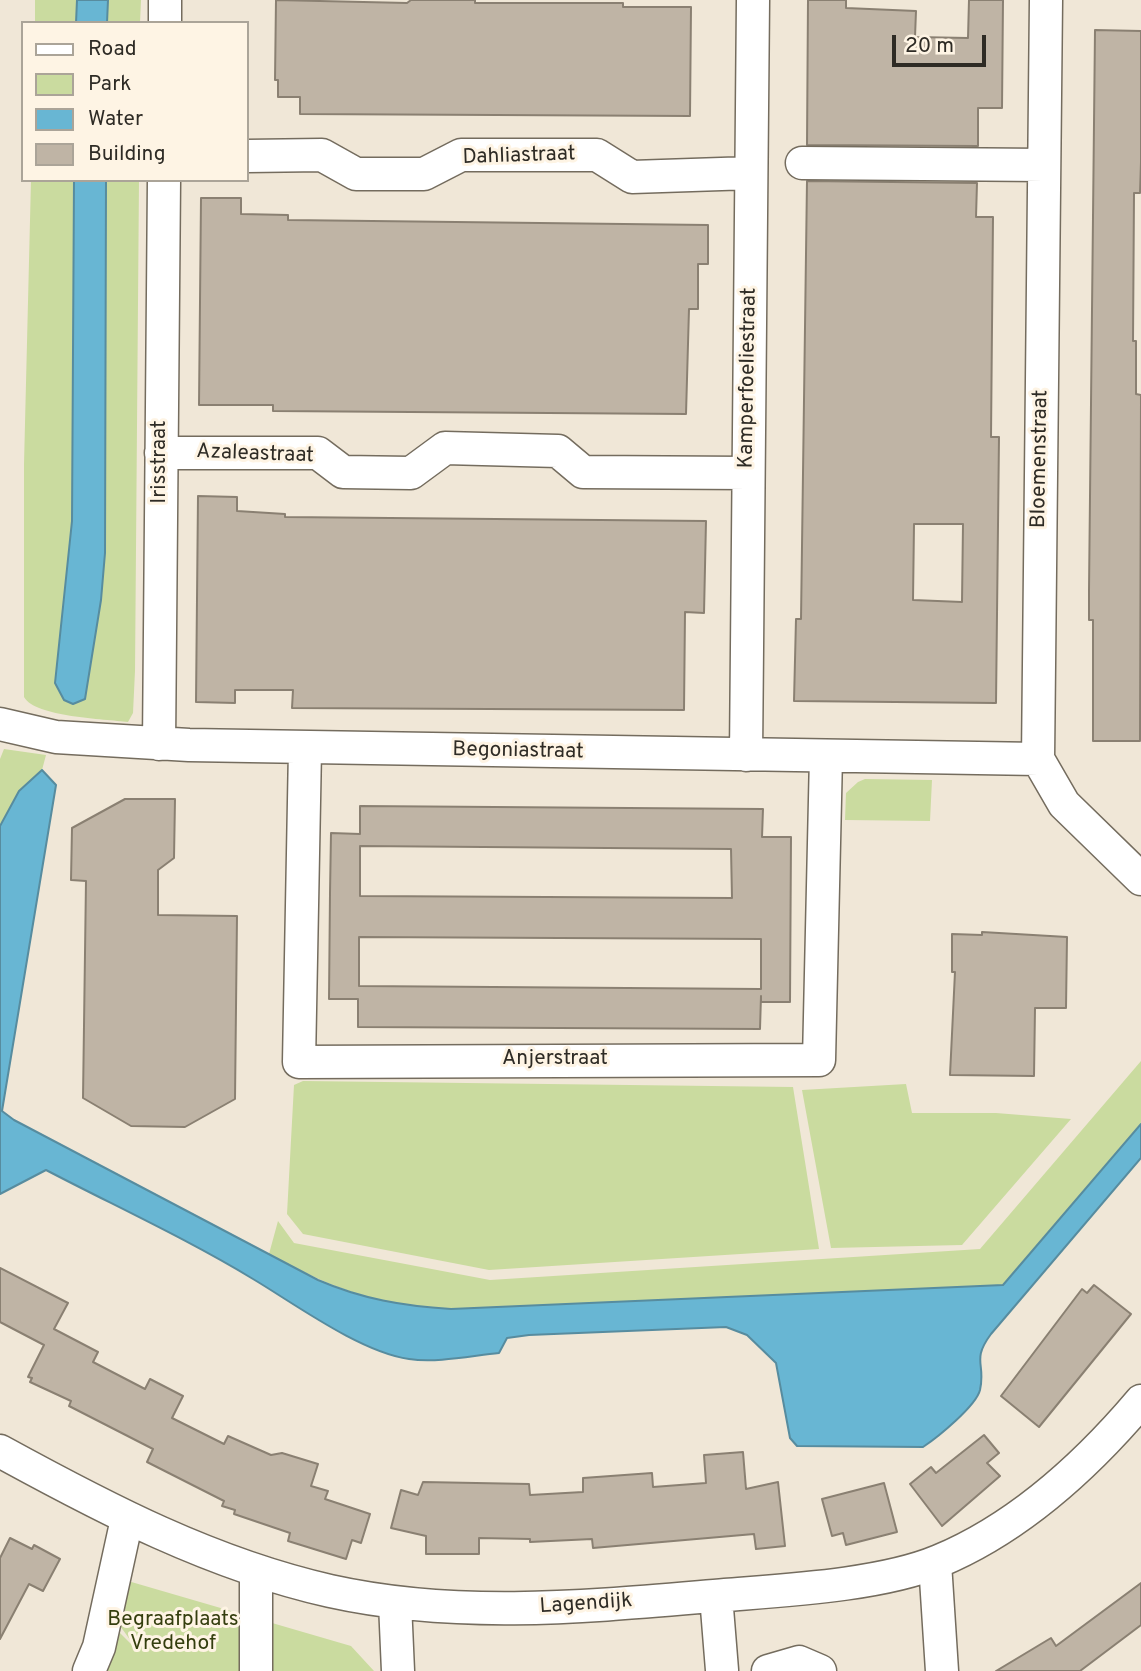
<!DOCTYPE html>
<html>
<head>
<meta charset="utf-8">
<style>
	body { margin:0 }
	#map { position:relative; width:1141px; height:1671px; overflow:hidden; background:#f0e7d7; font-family:Overpass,sans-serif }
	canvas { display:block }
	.legend { position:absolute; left:21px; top:21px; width:228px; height:161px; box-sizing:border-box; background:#fef4e4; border:2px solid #aba498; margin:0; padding:9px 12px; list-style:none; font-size:21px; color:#2e2b25 }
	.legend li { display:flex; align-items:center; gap:14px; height:35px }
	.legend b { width:35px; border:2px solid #aba498 }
	.scale { position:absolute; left:892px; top:35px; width:94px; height:32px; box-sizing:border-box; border:4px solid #2e2b25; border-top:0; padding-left:9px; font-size:21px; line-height:24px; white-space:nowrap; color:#2e2b25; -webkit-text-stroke:5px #fef4e4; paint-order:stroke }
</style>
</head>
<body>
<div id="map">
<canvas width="1141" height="1671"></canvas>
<ul class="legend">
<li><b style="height:9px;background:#fff"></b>Road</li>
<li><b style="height:19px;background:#cadb9f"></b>Park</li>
<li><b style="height:19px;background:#68b6d3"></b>Water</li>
<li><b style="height:19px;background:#bfb4a5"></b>Building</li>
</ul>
<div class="scale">20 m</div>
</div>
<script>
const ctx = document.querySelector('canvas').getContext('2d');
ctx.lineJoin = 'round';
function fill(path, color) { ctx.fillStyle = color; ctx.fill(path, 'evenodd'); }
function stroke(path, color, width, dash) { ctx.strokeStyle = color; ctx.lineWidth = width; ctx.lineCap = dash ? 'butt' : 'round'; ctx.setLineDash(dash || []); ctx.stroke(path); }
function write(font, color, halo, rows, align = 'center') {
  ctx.font = font + ' Overpass,sans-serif'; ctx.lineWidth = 6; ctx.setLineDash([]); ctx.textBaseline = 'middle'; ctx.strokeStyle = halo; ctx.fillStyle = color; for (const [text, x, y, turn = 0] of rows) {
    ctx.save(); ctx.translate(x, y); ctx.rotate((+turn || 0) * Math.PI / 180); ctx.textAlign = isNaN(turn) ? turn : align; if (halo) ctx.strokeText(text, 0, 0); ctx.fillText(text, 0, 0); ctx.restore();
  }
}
fill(new Path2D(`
	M 35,0 L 77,0 L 76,23 L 35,23 Z
	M 108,0 L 141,0 L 140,23 L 107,23 Z
	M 31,180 L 74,180 L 72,521 L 55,682 L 73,704 L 85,698 L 101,600 L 105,553 L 106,180 L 139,180 L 135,671 L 133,713 L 128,722 C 105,719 35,717 24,697 L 24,464 Z
	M 4,749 L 46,755 L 42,770 L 19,791 L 0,826 L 0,759 Z
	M 865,779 L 932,780 L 930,821 L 845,820 L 846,793 L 858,782 Z
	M 1141,1061 L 1141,1124 L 1003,1285 L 451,1309 C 375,1305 336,1290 269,1254 L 278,1221 L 294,1243 L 490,1280 L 980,1249 Z
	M 303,1081 L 793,1087 L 819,1249 L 489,1270 L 303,1234 L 287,1214 L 294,1085 Z
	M 906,1084 L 912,1113 L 996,1113 L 1071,1119 L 962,1245 L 831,1248 L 802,1090 Z
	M 128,1581 L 351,1646 L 374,1671 L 97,1671 L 111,1624 L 138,1651 L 118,1623 Z`), '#cadb9f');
const water = new Path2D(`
	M 77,0 L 108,0 L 107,23 L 76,23 Z
	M 74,180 L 106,180 L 105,553 L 101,600 L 85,699 L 73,704 L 64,700 L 55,683 L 72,521 Z
	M 42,770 L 56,785 L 2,1111 L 14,1120 L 318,1280 C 362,1299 403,1306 451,1309 L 1003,1285 L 1141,1124 L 1141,1158 L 991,1334 C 971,1361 986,1363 980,1390 C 976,1406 938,1437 923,1447 L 797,1446 L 790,1438 L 776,1363 L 747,1335 L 726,1327 L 529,1335 L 507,1338 L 499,1353 C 470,1356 437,1363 409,1359 C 360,1352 295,1304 253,1279 C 187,1239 115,1206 46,1170 L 0,1194 L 0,826 L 19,791 Z`);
fill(water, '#68b6d3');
stroke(water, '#578c9f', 2);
const building = new Path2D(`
	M 276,0 L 407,3 L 411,0 L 475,0 L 475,3 L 623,3 L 623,7 L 691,7 L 690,116 L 300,114 L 300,97 L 278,97 L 278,80 L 275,80 Z
	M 808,0 L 846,0 L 846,8 L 916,11 L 915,37 L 968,38 L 969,0 L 1003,0 L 1002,108 L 978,108 L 978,146 L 807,145 Z
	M 1095,30 L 1141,31 L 1141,162 L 1140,193 L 1134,193 L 1133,341 L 1136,341 L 1136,394 L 1141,395 L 1140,741 L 1093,741 L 1093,620 L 1089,620 L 1089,590 Z
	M 807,181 L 977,183 L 976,217 L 993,217 L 991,437 L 999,437 L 996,703 L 794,701 L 796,619 L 801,619 ZM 914,524 L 963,524 L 962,602 L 913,600 Z
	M 201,198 L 241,198 L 241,214 L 288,215 L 288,220 L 708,225 L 708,264 L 698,264 L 698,309 L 689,309 L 686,414 L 273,411 L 273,405 L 199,405 Z
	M 198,496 L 237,497 L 237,511 L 285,514 L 285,517 L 706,521 L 704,613 L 685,612 L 684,710 L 292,708 L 293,690 L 235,690 L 235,703 L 196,702 Z
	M 125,799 L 175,799 L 174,858 L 158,870 L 158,915 L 237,916 L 235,1099 L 185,1127 L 131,1126 L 83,1098 L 86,881 L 71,880 L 72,828 Z
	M 360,806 L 763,809 L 762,837 L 791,837 L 790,1002 L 761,1002 L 761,996 L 760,1029 L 358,1027 L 358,999 L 329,999 L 330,893 L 331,833 L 360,834 ZM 360,846 L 731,849 L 732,898 L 360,896 ZM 359,937 L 761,939 L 761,989 L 359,986 Z
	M 982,932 L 1067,937 L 1066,1008 L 1035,1008 L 1034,1076 L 950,1075 L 955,972 L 952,972 L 952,934 L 982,935 Z
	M 0,1268 L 68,1303 L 54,1329 L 98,1352 L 93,1362 L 145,1389 L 150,1379 L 183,1396 L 172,1418 L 224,1444 L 228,1436 L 271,1455 L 282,1453 L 318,1464 L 311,1486 L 328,1491 L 325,1499 L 370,1514 L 361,1543 L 352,1540 L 346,1559 L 288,1541 L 290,1533 L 234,1514 L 235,1510 L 222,1506 L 224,1501 L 147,1462 L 153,1449 L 69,1406 L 71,1401 L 30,1382 L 32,1378 L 28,1377 L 44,1345 L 0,1322 Z
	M 1094,1285 L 1131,1314 L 1039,1427 L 1001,1396 L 1082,1289 L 1087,1293 Z
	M 984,1435 L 999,1453 L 987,1463 L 1000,1476 L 942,1526 L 910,1484 L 931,1467 L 936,1473 Z
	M 743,1452 L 746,1489 L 778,1482 L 785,1546 L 756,1549 L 754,1534 L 593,1548 L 592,1539 L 530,1542 L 530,1539 L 479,1538 L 479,1554 L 426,1554 L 426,1536 L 391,1528 L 401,1490 L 418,1495 L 423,1482 L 529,1484 L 530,1495 L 583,1492 L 583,1478 L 652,1473 L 653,1487 L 706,1483 L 704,1455 Z
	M 884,1483 L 897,1532 L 846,1545 L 843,1533 L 832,1536 L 822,1499 Z
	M 10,1538 L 32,1549 L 34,1545 L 60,1559 L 43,1591 L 29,1584 L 0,1639 L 0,1558 Z
	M 1141,1583 L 1141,1625 L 1080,1671 L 996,1671 L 1051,1638 L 1056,1646 Z`);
fill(building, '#bfb4a5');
stroke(building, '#8a8072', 2);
const minor = new Path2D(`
	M 1046,0 L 1038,759 L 1064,804 L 1141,879
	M 165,23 L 165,0
	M 247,156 L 322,155 L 356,174 L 424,174 L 461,155 L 597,155 L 632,177 L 751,173
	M 802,163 L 1044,165
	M 161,453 L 318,453 L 343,472 L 411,473 L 445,448 L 558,451 L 583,472 L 748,473
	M 0,724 L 56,737 L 189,745 L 1038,759
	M 159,744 L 164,180
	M 305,749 L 299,1062 L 819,1060 L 826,756
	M 746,755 L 753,0
	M 0,1451 C 106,1509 211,1564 330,1591 C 461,1620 593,1606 725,1595 C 787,1590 882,1585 939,1561 C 1018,1528 1086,1466 1141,1401
	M 935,1563 L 942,1671
	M 256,1571 L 256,1671
	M 716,1596 L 722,1670
	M 395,1603 L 398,1671
	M 89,1671 L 99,1647 L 127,1519
	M 768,1671 L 799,1662 L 820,1671`);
stroke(minor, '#746c5e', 35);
stroke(minor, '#fff', 32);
write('21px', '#2e2b25', '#fef4e4', [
	["Dahliastraat",519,157,-2],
	["Kamperfoeliestraat",749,378,-89],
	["Azaleastraat",255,455,2],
	["Bloemenstraat",1041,459,-89],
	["Irisstraat",161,462,-90],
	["Begoniastraat",518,752,1],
	["Anjerstraat",555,1060],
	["Lagendijk",586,1605,-4]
]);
write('21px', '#343e0e', '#fef4e4', [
	["Begraafplaats",173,1621],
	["Vredehof",173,1645]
]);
</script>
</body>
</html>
